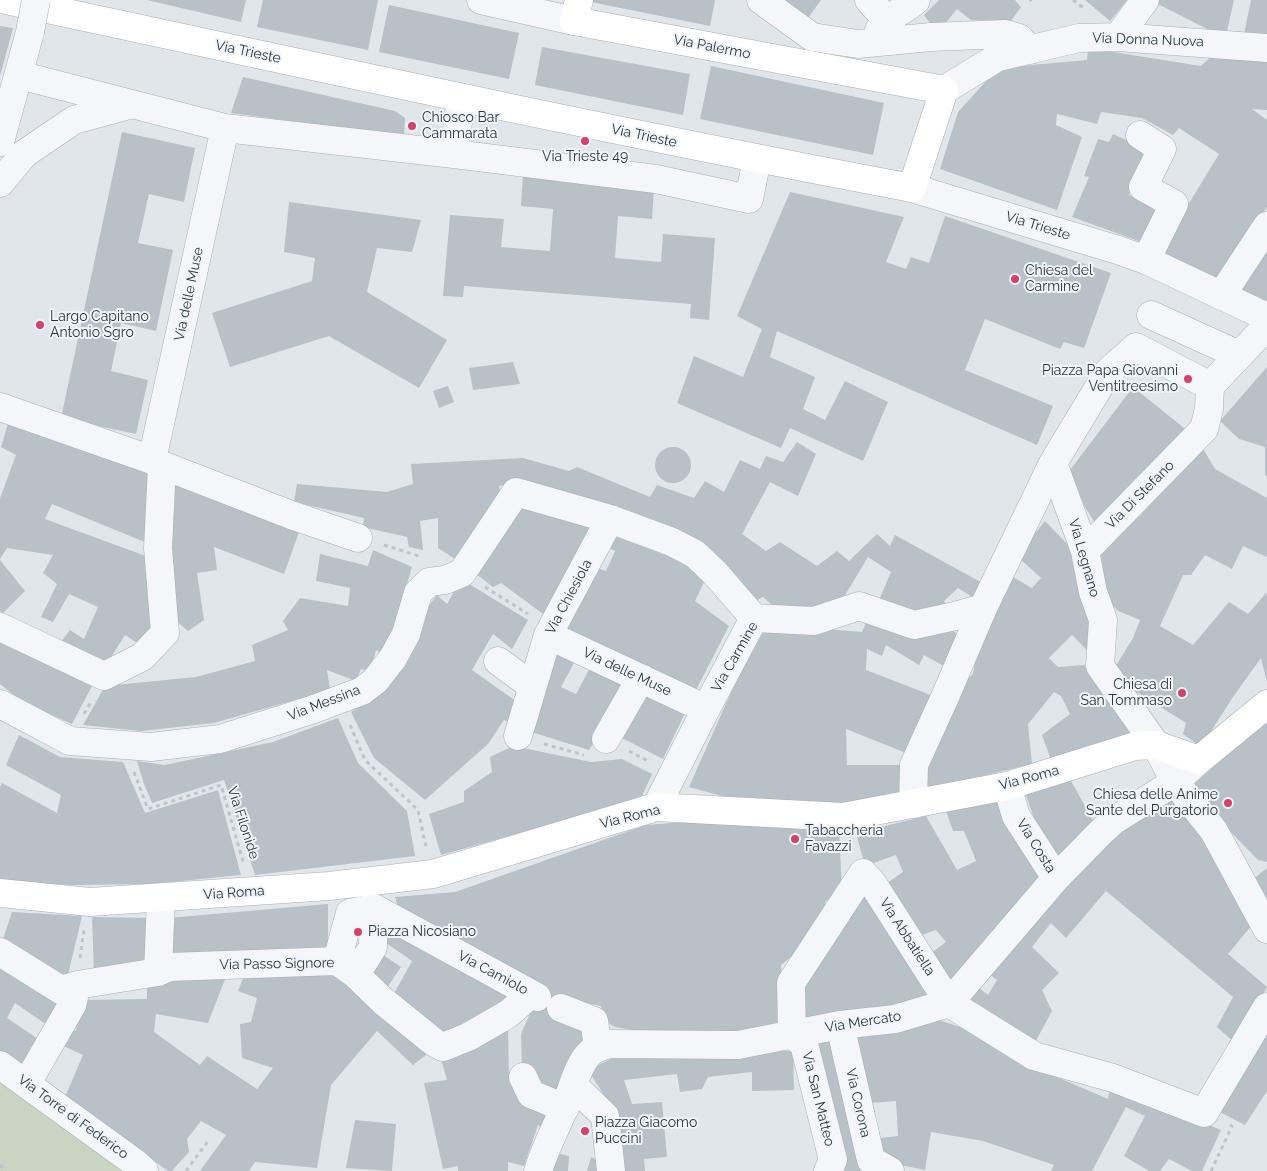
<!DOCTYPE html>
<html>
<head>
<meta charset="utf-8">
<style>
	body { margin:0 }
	canvas { display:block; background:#e1e6eb }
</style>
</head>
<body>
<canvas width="1267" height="1171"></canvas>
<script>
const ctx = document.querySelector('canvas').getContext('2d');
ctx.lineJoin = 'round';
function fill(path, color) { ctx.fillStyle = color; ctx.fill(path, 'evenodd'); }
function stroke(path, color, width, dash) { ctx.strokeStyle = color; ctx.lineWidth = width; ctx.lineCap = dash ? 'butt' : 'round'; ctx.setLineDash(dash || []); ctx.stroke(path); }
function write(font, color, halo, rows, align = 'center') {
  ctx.font = font + ' Raleway,sans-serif'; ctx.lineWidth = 4; ctx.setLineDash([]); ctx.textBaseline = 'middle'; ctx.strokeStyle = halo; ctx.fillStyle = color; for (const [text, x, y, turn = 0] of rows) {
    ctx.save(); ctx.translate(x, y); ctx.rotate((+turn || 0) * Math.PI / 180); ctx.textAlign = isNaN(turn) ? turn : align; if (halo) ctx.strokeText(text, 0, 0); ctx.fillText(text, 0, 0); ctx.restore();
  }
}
fill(new Path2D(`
	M 0,1076 L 124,1171 L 0,1171 Z`), '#c9d5c2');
fill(new Path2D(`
	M 147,0 L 246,0 L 241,22 Z
	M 263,0 L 378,0 L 368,50 L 257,27 Z
	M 592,0 L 715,0 L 710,26 L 591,2 Z
	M 784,0 L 821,0 L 808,18 Z
	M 939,0 L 1015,0 L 1021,7 L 1011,21 L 971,20 L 957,9 L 944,25 L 932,26 L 924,15 Z
	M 1085,0 L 1127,0 L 1110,21 Z
	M 1155,0 L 1234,0 L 1227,31 L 1209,30 L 1154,2 Z
	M 1251,0 L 1267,0 L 1267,38 L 1244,34 Z
	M 389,5 L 519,33 L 509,79 L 379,52 Z
	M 0,26 L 13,28 L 0,76 Z
	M 542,47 L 690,74 L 683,115 L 535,85 Z
	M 1088,48 L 1201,66 L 1216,52 L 1267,57 L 1267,110 L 1252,109 L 1267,120 L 1267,207 L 1220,281 L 1160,251 L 1219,154 L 1179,128 L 1173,135 L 1142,118 L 1101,112 L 1097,124 L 1057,114 L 1056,125 L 1082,137 L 1057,210 L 940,169 L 958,112 L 998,68 L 1087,60 Z
	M 711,66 L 884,103 L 873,155 L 700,119 Z
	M 243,77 L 395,111 L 405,118 L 404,136 L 231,113 Z
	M 122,132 L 195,148 L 184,202 L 149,194 L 138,243 L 173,250 L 156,331 L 121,323 L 111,371 L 148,380 L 136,434 L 61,418 Z
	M 1113,134 L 1148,150 L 1129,195 L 1151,204 L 1159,216 L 1147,244 L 1072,217 L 1089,177 L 1084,176 L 1098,139 L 1109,142 Z
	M 523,176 L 654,187 L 652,219 L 618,216 L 615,258 L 661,262 L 663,234 L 715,238 L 709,320 L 690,318 L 691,304 L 464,286 L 463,297 L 443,296 L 450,215 L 504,219 L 501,247 L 550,251 L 553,209 L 521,206 Z
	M 790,192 L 904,217 L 886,262 L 906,269 L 911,257 L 929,263 L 945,216 L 1111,273 L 1084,348 L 1064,342 L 1060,349 L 985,319 L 965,370 L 1053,406 L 1037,445 L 777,331 L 770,357 L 815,377 L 803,409 L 825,420 L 845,381 L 888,402 L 863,461 L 790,428 L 781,448 L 677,403 L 694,356 L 743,377 L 762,329 L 737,316 Z
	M 289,202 L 421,220 L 412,252 L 377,248 L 367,292 L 447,340 L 419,388 L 329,336 L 230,367 L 212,313 L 312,281 L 315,258 L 284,252 Z
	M 1267,241 L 1267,304 L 1235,287 Z
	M 513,362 L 520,384 L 473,390 L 469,368 Z
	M 1267,367 L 1267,476 L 1265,475 L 1265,447 L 1239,439 L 1220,421 Z
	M 448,386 L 454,402 L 439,408 L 433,391 Z
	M 1133,387 L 1189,432 L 1100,531 L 1085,507 L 1070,470 Z
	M 10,417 L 151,470 L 147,543 L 52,504 L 45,519 L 151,558 L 155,623 L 140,645 L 125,635 L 106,665 L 58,646 L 70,630 L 84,639 L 98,607 L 69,594 L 53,622 L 41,617 L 57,584 L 43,573 L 53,555 L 7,548 L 0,559 L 0,498 L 16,455 L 1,447 Z
	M 797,442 L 816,454 L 798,496 L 770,482 L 742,534 L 766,551 L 780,542 L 817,566 L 837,551 L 849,561 L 877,534 L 890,546 L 895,535 L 986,585 L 974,598 L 958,588 L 944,601 L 948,611 L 912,619 L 876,607 L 891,572 L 868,557 L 841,602 L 824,610 L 778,610 L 763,597 L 757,600 L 698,544 L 516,483 L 499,486 L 503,504 L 463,564 L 438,548 L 438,518 L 420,521 L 423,550 L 409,547 L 407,537 L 363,527 L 364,518 L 294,502 L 297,484 L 387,492 L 413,484 L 411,464 L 523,458 L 569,471 L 577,467 L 650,497 L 657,485 L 694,498 L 705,481 L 724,492 L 740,460 L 760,469 L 766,456 L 783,462 Z
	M 1202,447 L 1215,469 L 1267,498 L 1267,557 L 1243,546 L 1232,569 L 1205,555 L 1191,575 L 1183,575 L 1160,626 L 1193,645 L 1229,602 L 1248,614 L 1267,592 L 1267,682 L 1261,658 L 1233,697 L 1201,747 L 1183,734 L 1186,723 L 1132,689 L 1114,669 L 1133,638 L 1140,620 L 1118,611 L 1100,591 L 1090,553 L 1134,509 L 1139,517 Z
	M655 465a18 18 0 1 1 36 0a18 18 0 1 1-36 0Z
	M 167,482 L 299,532 L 284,574 L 214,547 L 217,570 L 197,573 L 204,620 L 188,631 L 173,618 Z
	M 515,500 L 597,524 L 546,616 L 501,583 L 493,587 L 471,570 Z
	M 1045,521 L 1077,554 L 1093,614 L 1089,652 L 1072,635 L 1049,658 L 1058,667 L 1084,665 L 1131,732 L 1090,753 L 1051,760 L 1042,735 L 1070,714 L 1061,696 L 1054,692 L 1028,724 L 1032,764 L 924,790 L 923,771 L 961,685 L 973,674 L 980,631 L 1004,572 L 1032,588 L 1041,578 L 1017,556 Z
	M 613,528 L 708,574 L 695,601 L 729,626 L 696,690 L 557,630 L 591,566 L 606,571 L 615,551 L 604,545 Z
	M 373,550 L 412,567 L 386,655 L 376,650 L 370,671 L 361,669 L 356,681 L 327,670 L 330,690 L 214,723 L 141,731 L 83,725 L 105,686 L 196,677 L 255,661 L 252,645 L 288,630 L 283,621 L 300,598 L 348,606 L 350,588 L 316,581 L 320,554 L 368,566 Z
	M 0,560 L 25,591 L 3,613 L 0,611 Z
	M 461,579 L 528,620 L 512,649 L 493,634 L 472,670 L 520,704 L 512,724 L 504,720 L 488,744 L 425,800 L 374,758 L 351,712 L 381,689 L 427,608 L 437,595 L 447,604 Z
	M 870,614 L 946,626 L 959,635 L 951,647 L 957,656 L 949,669 L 924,655 L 919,665 L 886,645 L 882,656 L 867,649 L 866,670 L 936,697 L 906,753 L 846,729 L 847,765 L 905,765 L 907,796 L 863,803 L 750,804 L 689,787 L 736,681 L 765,629 L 814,628 L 862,632 Z
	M 0,641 L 94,682 L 72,724 L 22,702 L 0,684 Z
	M 556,652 L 575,661 L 561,687 L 576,694 L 591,666 L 629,687 L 589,750 L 528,731 Z
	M 643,691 L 685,713 L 663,759 L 616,735 Z
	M 338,718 L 358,763 L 407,811 L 415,856 L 255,875 L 224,780 L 152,803 L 144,784 L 137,761 L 165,765 L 273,742 Z
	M 1267,718 L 1267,862 L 1258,860 L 1189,789 Z
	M 19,735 L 60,757 L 123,762 L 145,813 L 218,790 L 241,875 L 151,884 L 71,885 L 0,882 L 0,787 L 2,783 L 57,813 L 61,795 L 6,765 Z
	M 513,746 L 591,762 L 622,759 L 652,774 L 642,796 L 548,825 L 441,855 L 429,814 L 464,802 L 464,791 L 492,772 L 490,757 Z
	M 1070,779 L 1096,826 L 1060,861 L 1041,839 L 1025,792 Z
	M 1171,790 L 1207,834 L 1252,925 L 1228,954 L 1267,987 L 1237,1045 L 1217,1027 L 1233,997 L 1106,891 L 1066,938 L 1051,923 L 1032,947 L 1059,973 L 1042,990 L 1052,1011 L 1032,1048 L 962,1001 L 974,984 L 988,995 L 997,980 L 985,971 L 1120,825 Z
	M 997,799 L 1043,875 L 961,975 L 942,981 L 927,956 L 946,942 L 936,930 L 919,936 L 883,886 L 903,872 L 896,855 L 865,866 L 856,833 L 926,816 L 957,870 L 976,861 L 964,831 L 953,831 L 946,811 Z
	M 698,821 L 839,831 L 842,889 L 825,902 L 827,912 L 805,946 L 781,965 L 785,1029 L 662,1035 L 615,1027 L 603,1020 L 601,1006 L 564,998 L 588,1027 L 557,1098 L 522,1069 L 521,1034 L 542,986 L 400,914 L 395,897 L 455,892 L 646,825 Z
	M 1267,868 L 1267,907 L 1252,880 Z
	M 865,883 L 937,993 L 886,1010 L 797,1022 L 801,991 Z
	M 328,904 L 328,953 L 168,958 L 168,918 Z
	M 12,912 L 82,916 L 67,979 L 1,945 Z
	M 92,917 L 152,918 L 151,968 L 94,974 Z
	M 394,924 L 515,999 L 457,1037 L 445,1030 L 440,1040 L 391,999 L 412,961 L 382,940 Z
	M 377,951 L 401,967 L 384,992 L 363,973 Z
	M 0,960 L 66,1003 L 50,1027 L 15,1003 L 7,1018 L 44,1043 L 28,1071 L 0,1054 Z
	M 324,964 L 430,1052 L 413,1065 L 377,1031 L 331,1085 L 317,1168 L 255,1162 L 249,1171 L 200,1171 L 226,1135 L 201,1121 L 187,1139 L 189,1152 L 172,1171 L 168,1171 L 65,1097 L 83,1055 L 57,1043 L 64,1027 L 76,1031 L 80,1000 L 147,999 L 147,984 L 172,982 L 175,970 L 229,969 L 208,1023 L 156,1014 L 154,1032 L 200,1065 L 207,1056 L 257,1089 L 273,1068 L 242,1058 L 240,1024 L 251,1022 L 257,998 L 238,991 L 245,973 Z
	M 936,1019 L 986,1036 L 1057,1077 L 1108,1099 L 1111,1084 L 1221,1130 L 1202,1171 L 1192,1171 L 1169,1159 L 1160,1171 L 1149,1171 L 1124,1156 L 1145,1116 L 1126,1107 L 1092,1171 L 1051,1171 L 1054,1165 L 983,1141 L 931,1132 L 925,1170 L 880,1161 L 880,1138 L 898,1136 L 896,1101 L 870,1103 L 854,1032 Z
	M 508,1022 L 509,1083 L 517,1085 L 553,1111 L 546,1130 L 538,1125 L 524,1166 L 508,1162 L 508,1171 L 458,1171 L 458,1166 L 443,1169 L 424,1083 L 447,1080 L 440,1055 Z
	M 1267,1024 L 1267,1091 L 1245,1125 L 1216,1110 Z
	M 831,1036 L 875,1171 L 843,1171 L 811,1039 Z
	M 793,1051 L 794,1090 L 752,1091 L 752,1072 L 708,1077 L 702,1089 L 680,1092 L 677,1074 L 624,1080 L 632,1104 L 662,1102 L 667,1157 L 644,1159 L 645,1171 L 621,1171 L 614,1111 L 588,1070 L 615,1057 L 654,1053 Z
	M 355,1120 L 396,1124 L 392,1171 L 346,1168 Z
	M 553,1152 L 569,1156 L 568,1171 L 547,1171 Z
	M 591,1157 L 604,1163 L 605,1171 L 587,1171 Z`), '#b8c0c8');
const street = new Path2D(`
	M 481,0 L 574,21
	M 761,0 L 812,37 L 858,44 L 931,37 L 1005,34 L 1019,38 L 1030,50
	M 869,0 L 887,20
	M 1118,37 L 1145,0
	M 874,42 C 877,37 878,31 881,27 C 889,15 906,10 916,0
	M 19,75 L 225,128 L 454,154 L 461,98
	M 944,90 L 998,57 L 1079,38 L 1118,37 L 1267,48
	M 1140,135 L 1162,149 L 1143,187 L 1174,204 L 1146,260
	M 0,142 L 30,32
	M 454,154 L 656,179 L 749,199 L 757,159
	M 0,183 L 24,154 L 74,120 L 129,105
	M 912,188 L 1118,250 L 1146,260 L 1267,317
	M 1221,296 L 1267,226
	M 1151,315 L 1239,355
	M 1267,326 L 1210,386 L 1136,347 L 1108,372 L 1053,463 L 1085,551 L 1093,592 L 1103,620 L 1100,666 L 1156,745 L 1175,782 L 1214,831 L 1267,929
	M 0,407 L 152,460 L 162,465
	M 152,460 L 225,128
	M 1085,551 L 1204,429 L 1209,409 L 1210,386
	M 754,618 L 814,621 L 859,606 L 914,625 L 955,616 L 983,608
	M 0,627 L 104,676 L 142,657 L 165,633 L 158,548 L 162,465 L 291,515 L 358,538
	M 548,635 L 706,709
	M 498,661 L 532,686
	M 0,704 L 70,741 L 151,747 L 220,739 L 314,709 L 362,691 L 375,681 L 393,658 L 406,634 L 418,593 L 429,582 L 445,580 L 462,573 L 516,492 L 610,519 L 672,542 L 695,554 L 715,573 L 754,618
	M 518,736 L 548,635 L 610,519
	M 606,739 L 641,678
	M 1007,786 L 1016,816 L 1056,878
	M 913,804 L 914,765 L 945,697 L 983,608 L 1053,463
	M 656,807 L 706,709 L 754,618
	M 374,908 L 373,947 L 363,963 L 337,961 L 350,913 L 374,908 L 537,997
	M 0,952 L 61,990 L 77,985 L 158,972 L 169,967 L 337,961 L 354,973 L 383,1001 L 435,1043 L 443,1047 L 468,1037 L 508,1014 L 531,994
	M 158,972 L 161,898
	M 561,1008 L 594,1021 L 598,1046
	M 840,1025 L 871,1160 L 890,1171
	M 0,1065 L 134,1162 L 144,1171
	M 523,1077 L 531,1094 L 565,1108
	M 27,1083 L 72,1005 L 77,985
	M 574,1086 L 605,1116 L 611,1171
	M 538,1171 C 545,1148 556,1128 565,1106 C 572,1091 578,1063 590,1053 C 596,1047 603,1046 611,1044 L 738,1045 L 840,1025 L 895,1019 L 949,1003 L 1056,878 L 1100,833 L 1113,821 L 1175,782 L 1199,760
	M 828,1171 L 833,1160 L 804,1044 L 792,1035 L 791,983 L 863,873 L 873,884 L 949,1003 L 1034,1056 L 1113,1078 L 1204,1113 L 1267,1007`);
const secondary = new Path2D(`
	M 6,0 C 308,65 609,131 912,188 L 944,90 L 574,21 L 579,0
	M 0,893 L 90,902 L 329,886 L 433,874 L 656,807 L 843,817 L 1007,786 L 1135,746 L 1156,745 L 1199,760 L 1267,704`);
stroke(street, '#a6aeb5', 29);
stroke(secondary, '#a6aeb5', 29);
stroke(new Path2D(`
	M 1029,0 L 1032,0
	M 1073,0 L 1085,9
	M 384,545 L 419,556
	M 485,587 L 528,614
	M 84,714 L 92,700
	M 350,725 L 365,760 L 418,810 L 426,847
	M 544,744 L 584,755
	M 629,751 L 648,761
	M 134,772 L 148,809 L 221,785 L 244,865
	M 80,958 L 84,930
	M 0,1165 L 6,1171
	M 186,1171 L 209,1140
	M 1211,1171 L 1232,1126 L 1228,1124`), '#bfc4ca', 3, [4, 4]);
stroke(street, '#f4f6f9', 28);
stroke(secondary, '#fff', 28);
const streetBridge = new Path2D(`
	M 30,32 L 36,0`);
stroke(streetBridge, '#a6aeb5', 29, []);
stroke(streetBridge, '#f4f6f9', 28);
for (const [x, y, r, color] of [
	[412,126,5,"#d4426a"],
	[585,141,5,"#d4426a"],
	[1015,279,5,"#d4426a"],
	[40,325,5,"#d4426a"],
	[1188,379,5,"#d4426a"],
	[1182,693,5,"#d4426a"],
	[1228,803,5,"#d4426a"],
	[795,839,5,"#d4426a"],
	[358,932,5,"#d4426a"],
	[585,1131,5,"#d4426a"]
]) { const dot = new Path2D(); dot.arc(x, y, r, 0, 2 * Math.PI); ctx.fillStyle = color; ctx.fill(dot); stroke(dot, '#f1f5f8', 2); }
write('14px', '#293643', '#f1f5f8', [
	["Via Donna Nuova",1148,40,2],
	["Via Palermo",712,47,11],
	["Via Trieste",248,52,12],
	["Via Trieste",644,136,12],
	["Via Trieste",1038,226,17],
	["Via delle Muse",189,294,-78],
	["Via Di Stefano",1140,495,-45],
	["Via Legnano",1084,558,74],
	["Via Chiesiola",569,597,-62],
	["Via Carmine",735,657,-60],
	["Via delle Muse",627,672,25],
	["Via Messina",324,703,-21],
	["Via Roma",1029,778,-15],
	["Via Roma",630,817,-14],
	["Via Filonide",243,823,72],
	["Via Costa",1036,846,58],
	["Via Roma",234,893,-4],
	["Via Abbatiella",907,937,57],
	["Via Passo Signore",277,964,-1],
	["Via Camiolo",493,973,28],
	["Via Mercato",863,1022,-9],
	["Via San Matteo",818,1099,76],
	["Via Corona",858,1103,77],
	["Via Torre di Federico",73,1117,36]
]);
write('14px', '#293643', '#f1f5f8', [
	["Chiosco Bar",422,118],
	["Cammarata",422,134],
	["Via Trieste 49",585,157,"center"],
	["Chiesa del",1025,271],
	["Carmine",1025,287],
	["Largo Capitano",50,317],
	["Antonio Sgro",50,333],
	["Piazza Papa Giovanni",1178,371,"right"],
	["Ventitreesimo",1178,387,"right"],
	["Chiesa di",1172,685,"right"],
	["San Tommaso",1172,701,"right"],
	["Chiesa delle Anime",1218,795,"right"],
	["Sante del Purgatorio",1218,811,"right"],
	["Tabaccheria",805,831],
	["Favazzi",805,847],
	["Piazza Nicosiano",368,932],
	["Piazza Giacomo",595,1123],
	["Puccini",595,1139]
], 'left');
</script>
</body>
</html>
